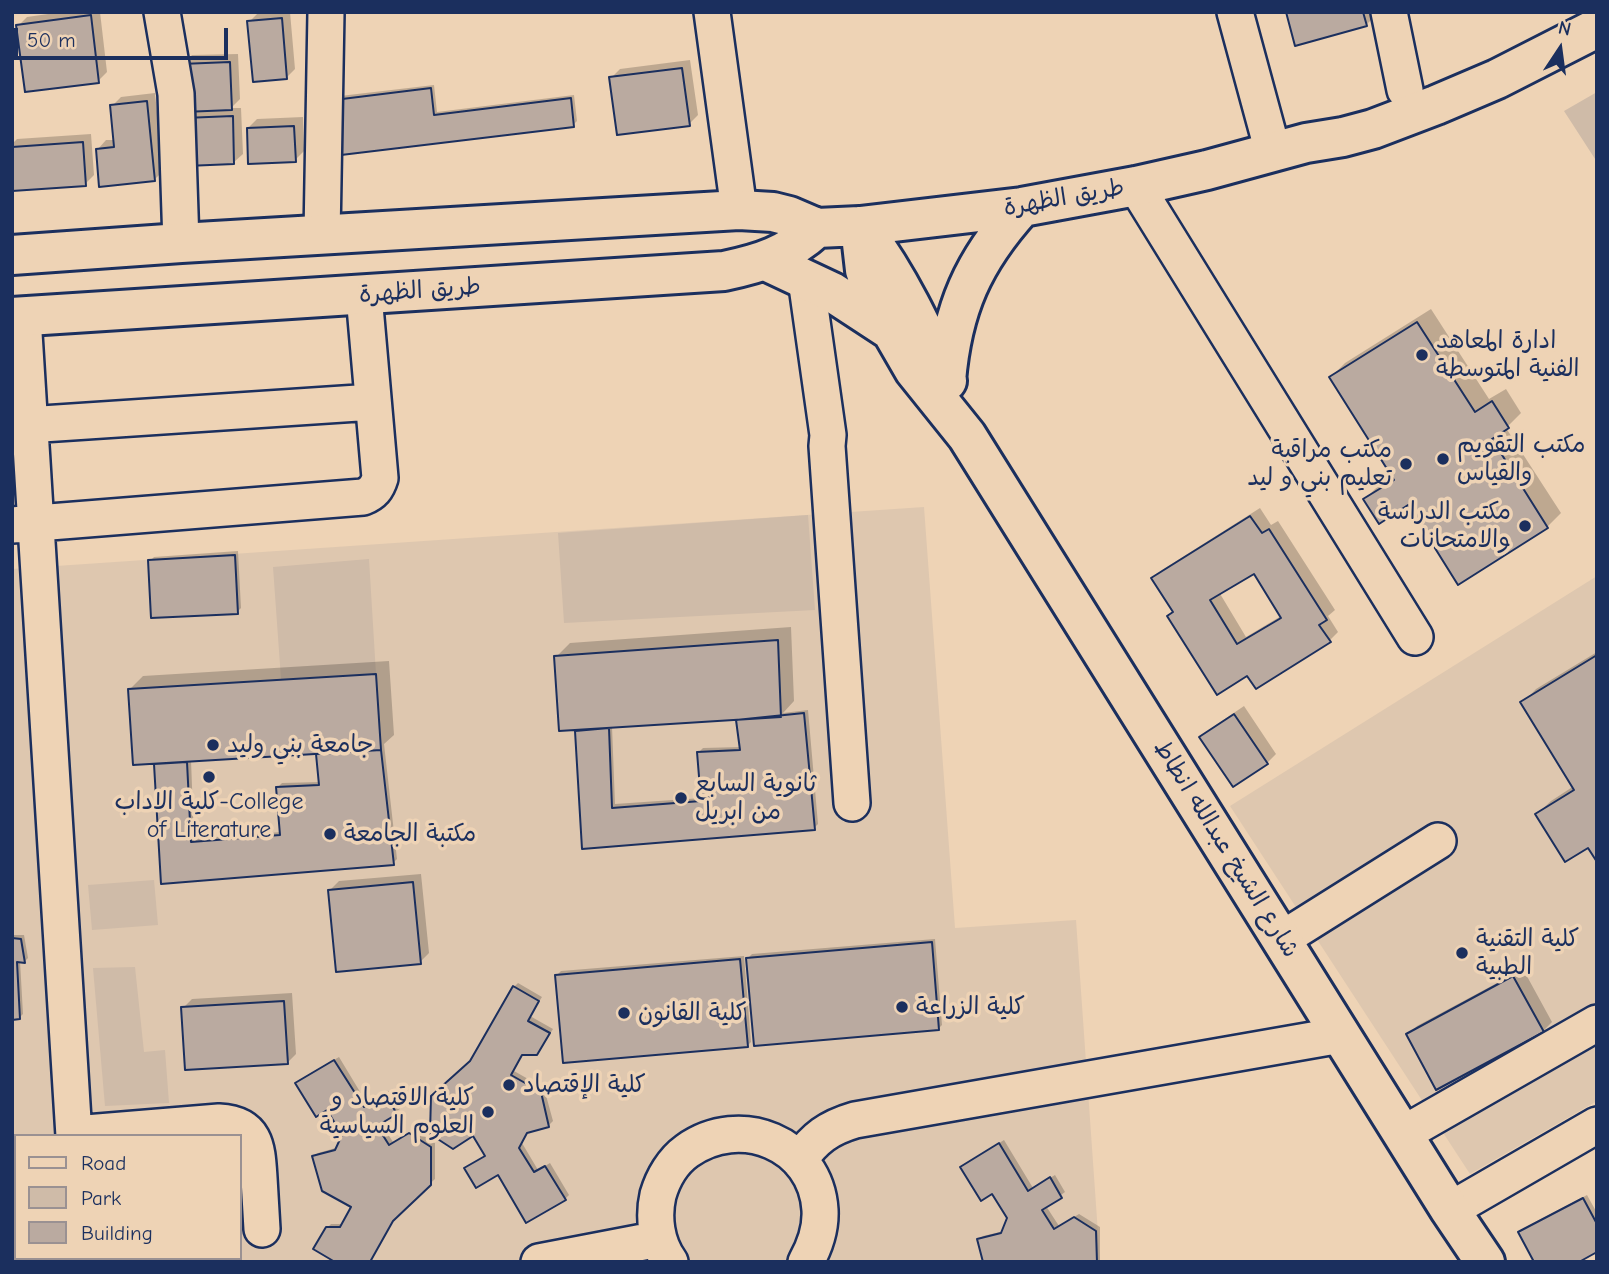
<!DOCTYPE html>
<html>
<head>
<meta charset="utf-8">
<style>
	body { margin:0 }
	#map { position:relative; width:1609px; height:1274px; overflow:hidden; background:#eed3b5; font-family:"Comic Neue",sans-serif }
	canvas { display:block }
	.frame { position:absolute; inset:0; border:14px solid #1b2f5e; pointer-events:none }
	.legend { position:absolute; left:14px; top:1134px; width:228px; height:126px; box-sizing:border-box; background:#eed3b5; border:2px solid #9a9192; margin:0; padding:9px 12px; list-style:none; font-size:21px; color:#1b2f5e }
	.legend li { display:flex; align-items:center; gap:14px; height:35px }
	.legend b { width:35px; border:2px solid #9a9192 }
	.north { position:absolute; left:1525px; top:14px; width:70px; height:70px; -webkit-text-stroke:5px #eed3b5; paint-order:stroke; rotate:13deg; font-size:19px; font-weight:700; line-height:28px; text-align:center; color:#1b2f5e }
	.north::after { content:''; display:block; margin:auto; width:24px; height:32px; background:#1b2f5e; clip-path:polygon(50% 0,100% 100%,50% 72%,0 100%) }
	.scale { position:absolute; left:14px; top:28px; width:214px; height:32px; box-sizing:border-box; border:4px solid #1b2f5e; border-top:0; padding-left:9px; font-size:21px; line-height:24px; white-space:nowrap; color:#1b2f5e; -webkit-text-stroke:5px #eed3b5; paint-order:stroke }
</style>
</head>
<body>
<div id="map">
<canvas width="1609" height="1274"></canvas>
<div class="frame"></div>
<ul class="legend">
<li><b style="height:9px;background:#eed3b5"></b>Road</li>
<li><b style="height:19px;background:#cfbba8"></b>Park</li>
<li><b style="height:19px;background:#baaaa0"></b>Building</li>
</ul>
<div class="north">N</div>
<div class="scale">50 m</div>
</div>
<script>
const ctx = document.querySelector('canvas').getContext('2d');
ctx.lineJoin = 'round';
function fill(path, color) { ctx.fillStyle = color; ctx.fill(path, 'evenodd'); }
function stroke(path, color, width, dash) { ctx.strokeStyle = color; ctx.lineWidth = width; ctx.lineCap = dash ? 'butt' : 'round'; ctx.setLineDash(dash || []); ctx.stroke(path); }
function write(font, color, halo, rows, align = 'center') {
  ctx.font = font + ' "Comic Neue","Playpen Sans Arabic",sans-serif'; ctx.lineWidth = 7; ctx.setLineDash([]); ctx.textBaseline = 'middle'; ctx.strokeStyle = halo; ctx.fillStyle = color; for (const [text, x, y, turn = 0] of rows) {
    ctx.save(); ctx.translate(x, y); ctx.rotate((+turn || 0) * Math.PI / 180); ctx.textAlign = isNaN(turn) ? turn : align; if (halo) ctx.strokeText(text, 0, 0); ctx.fillText(text, 0, 0); ctx.restore();
  }
}
fill(new Path2D(`
	M 924,507 L 955,928 L 1076,920 L 1100,1262 L 12,1262 L 12,569 ZM 16,1136 L 240,1136 L 240,1258 L 16,1258 Z
	M 1597,576 L 1597,1101 L 1470,1174 L 1230,806 Z`), '#dec7af');
fill(new Path2D(`
	M 1597,92 L 1597,162 L 1564,111 Z
	M 808,515 L 815,610 L 564,623 L 558,533 Z
	M 369,559 L 376,674 L 281,679 L 273,567 Z
	M 154,880 L 158,925 L 92,930 L 88,885 Z
	M 135,967 L 144,1052 L 165,1050 L 169,1103 L 105,1106 L 93,968 Z`), '#cfbba8');
fill(new Path2D(`
	M 62,12 L 100,12 L 107,72 L 98,81 L 18,26 L 27,17 Z
	M 290,12 L 295,69 L 286,78 L 249,22 L 258,13 Z
	M 1288,12 L 1374,12 L 1375,16 L 1366,25 Z
	M 238,54 L 240,99 L 231,108 L 241,108 L 243,154 L 234,162 L 186,118 L 183,64 L 192,55 Z
	M 690,60 L 698,115 L 689,124 L 611,78 L 620,69 Z
	M 434,85 L 437,112 L 574,95 L 577,121 L 573,125 L 343,153 L 340,96 Z
	M 155,93 L 163,171 L 154,180 L 98,149 L 106,140 L 115,140 L 112,106 L 121,97 Z
	M 303,117 L 304,151 L 295,160 L 248,128 L 257,119 Z
	M 91,134 L 94,175 L 85,184 L 12,189 L 12,144 L 17,139 Z
	M 1431,309 L 1489,399 L 1506,389 L 1521,413 L 1506,428 L 1561,513 L 1547,527 L 1409,503 L 1365,499 L 1379,485 L 1394,476 L 1331,377 L 1345,363 Z
	M 1260,508 L 1271,525 L 1278,521 L 1335,610 L 1328,616 L 1338,632 L 1329,641 L 1248,673 L 1174,611 L 1153,578 L 1162,570 ZM 1255,571 L 1281,616 L 1246,637 L 1219,592 Z
	M 238,551 L 241,608 L 237,612 L 150,561 L 154,557 Z
	M 791,627 L 794,701 L 783,713 L 808,710 L 818,824 L 814,828 L 583,847 L 576,731 L 579,728 L 556,657 L 570,643 ZM 741,718 L 738,721 L 741,747 L 703,748 L 699,752 L 702,798 L 615,804 L 612,726 Z
	M 1597,652 L 1597,858 L 1589,845 L 1537,814 L 1551,801 L 1574,786 L 1523,703 L 1536,689 Z
	M 389,661 L 394,735 L 384,744 L 397,859 L 393,863 L 163,882 L 156,762 L 130,689 L 143,676 ZM 317,752 L 320,782 L 282,783 L 278,787 L 281,832 L 194,839 L 191,760 Z
	M 1244,706 L 1276,754 L 1267,763 L 1202,738 L 1210,729 Z
	M 421,874 L 429,953 L 420,962 L 330,890 L 339,881 Z
	M 12,935 L 24,935 L 28,958 L 24,962 L 20,961 L 23,1014 L 19,1018 L 12,1018 Z
	M 935,939 L 942,1025 L 938,1029 L 748,958 L 752,954 Z
	M 744,956 L 751,1042 L 747,1046 L 557,975 L 561,971 Z
	M 1523,969 L 1552,1022 L 1543,1031 L 1408,1035 L 1417,1026 Z
	M 518,983 L 542,997 L 530,1016 L 553,1029 L 541,1049 L 537,1053 L 523,1053 L 514,1071 L 544,1088 L 553,1121 L 549,1125 L 528,1131 L 522,1143 L 538,1170 L 550,1163 L 569,1195 L 565,1199 L 498,1173 L 466,1168 L 486,1155 L 472,1061 L 514,987 Z
	M 292,993 L 296,1054 L 287,1063 L 183,1008 L 192,999 Z
	M 339,1057 L 368,1105 L 389,1091 L 400,1109 L 380,1122 L 393,1142 L 414,1130 L 435,1143 L 435,1179 L 396,1215 L 370,1262 L 337,1262 L 327,1228 L 331,1224 L 344,1224 L 354,1206 L 314,1156 L 318,1153 L 339,1147 L 344,1135 L 328,1108 L 301,1079 Z
	M 1004,1140 L 1033,1188 L 1055,1175 L 1065,1192 L 1046,1206 L 1059,1226 L 1079,1214 L 1100,1227 L 1100,1262 L 985,1262 L 979,1240 L 983,1236 L 1004,1231 L 1009,1218 L 993,1192 L 967,1163 Z
	M 1587,1195 L 1597,1213 L 1597,1250 L 1520,1232 L 1524,1228 Z`), '#0003');
const building = new Path2D(`
	M 1286,12 L 1363,12 L 1367,26 L 1295,46 Z
	M 91,15 L 99,83 L 25,92 L 16,25 Z
	M 282,18 L 287,79 L 253,82 L 247,21 Z
	M 230,62 L 232,110 L 183,112 L 181,64 Z
	M 682,68 L 690,126 L 617,135 L 609,77 Z
	M 431,88 L 434,115 L 571,98 L 574,127 L 341,155 L 334,100 Z
	M 147,101 L 155,181 L 99,187 L 96,149 L 114,147 L 110,105 Z
	M 233,116 L 234,164 L 186,166 L 184,118 Z
	M 294,126 L 296,162 L 248,164 L 247,128 Z
	M 83,142 L 86,186 L 12,191 L 12,147 Z
	M 1417,322 L 1475,412 L 1492,401 L 1509,428 L 1492,439 L 1548,528 L 1458,585 L 1408,505 L 1379,524 L 1363,499 L 1394,480 L 1329,377 Z
	M 1250,516 L 1262,533 L 1269,529 L 1327,620 L 1319,625 L 1331,642 L 1256,689 L 1247,676 L 1217,695 L 1167,616 L 1173,612 L 1151,578 ZM 1254,574 L 1281,618 L 1237,644 L 1210,600 Z
	M 235,555 L 238,614 L 151,618 L 148,560 Z
	M 778,640 L 781,717 L 559,731 L 554,656 Z
	M 1597,655 L 1597,862 L 1588,848 L 1565,862 L 1535,814 L 1574,790 L 1520,702 Z
	M 376,674 L 381,750 L 133,765 L 128,689 Z
	M 804,713 L 815,830 L 582,849 L 575,731 L 609,728 L 612,808 L 701,801 L 697,752 L 740,750 L 736,720 Z
	M 1234,714 L 1268,764 L 1233,787 L 1199,737 Z
	M 381,750 L 394,865 L 161,884 L 154,764 L 187,762 L 191,842 L 280,835 L 276,787 L 319,785 L 316,754 Z
	M 413,882 L 421,964 L 336,972 L 328,890 Z
	M 12,938 L 21,939 L 25,963 L 17,962 L 20,1019 L 12,1020 Z
	M 932,942 L 939,1030 L 754,1046 L 746,958 Z
	M 740,959 L 748,1047 L 563,1063 L 555,975 Z
	M 1513,976 L 1544,1032 L 1436,1090 L 1406,1034 Z
	M 513,986 L 539,1001 L 528,1021 L 550,1033 L 537,1055 L 522,1055 L 511,1075 L 541,1092 L 549,1127 L 527,1133 L 519,1148 L 534,1172 L 545,1166 L 566,1200 L 526,1223 L 498,1175 L 476,1188 L 464,1168 L 485,1156 L 473,1136 L 453,1149 L 430,1134 L 431,1096 L 470,1061 Z
	M 284,1001 L 288,1064 L 185,1070 L 181,1007 Z
	M 334,1060 L 364,1107 L 385,1094 L 397,1114 L 377,1126 L 389,1145 L 409,1133 L 431,1147 L 431,1185 L 393,1221 L 370,1262 L 335,1262 L 313,1249 L 326,1227 L 340,1227 L 351,1207 L 322,1191 L 312,1156 L 335,1150 L 342,1135 L 327,1110 L 316,1117 L 295,1083 Z
	M 999,1143 L 1028,1191 L 1050,1177 L 1062,1198 L 1042,1210 L 1054,1229 L 1074,1217 L 1096,1231 L 1097,1262 L 983,1262 L 977,1239 L 1001,1233 L 1007,1218 L 992,1194 L 981,1201 L 960,1167 Z
	M 1583,1198 L 1597,1224 L 1597,1252 L 1579,1262 L 1534,1262 L 1518,1232 Z`);
fill(building, '#baaaa0');
stroke(building, '#1b2f5e', 2);
const minor = new Path2D(`
	M 162,12 L 176,94 L 181,243
	M 712,12 L 739,210
	M 1235,12 L 1273,152
	M 1389,12 L 1405,90
	M 1136,186 L 1415,637
	M 322,235 L 326,12
	M 806,279 L 828,435 L 827,446 L 852,803
	M 23,317 L 74,1136
	M 12,426 L 373,402
	M 12,525 L 363,497 C 373,493 377,488 380,478 L 364,295
	M 1282,939 L 1438,841
	M 74,1134 L 219,1122 C 257,1124 257,1148 259,1178 C 260,1195 261,1212 262,1229
	M 1403,1134 L 1597,1023
	M 799,1160 C 815,1138 828,1128 855,1120 L 1341,1035
	M 1450,1210 L 1597,1125
	M 82,1258 L 82,1262
	M 213,1258 L 220,1262
	M 160,1262 L 179,1258
	M 539,1262 L 659,1239
	M 670,1262 C 656,1243 653,1217 658,1195 C 663,1178 673,1161 687,1151 C 740,1113 816,1143 820,1210 C 821,1229 815,1246 806,1262`);
const major = new Path2D(`
	M 860,226 L 865,270 L 877,306 L 914,370 L 967,436 L 1450,1210 L 1485,1262
	M 865,232 C 899,277 923,329 947,381
	M 12,255 L 181,243 L 739,210 L 773,212 L 789,216 L 817,228 L 860,226 L 1022,207 L 1136,186 L 1207,170 L 1306,143 L 1343,137 L 1373,129 L 1436,105 L 1497,79 L 1597,28
	M 766,261 L 832,292 L 890,330
	M 12,317 L 724,271 C 762,263 787,255 817,228
	M 946,381 C 952,309 973,261 1022,207`);
stroke(minor, '#1b2f5e', 40);
stroke(major, '#1b2f5e', 44);
stroke(minor, '#eed3b5', 35);
stroke(major, '#eed3b5', 38);
for (const [x, y, r, color] of [
	[1422,355,7,"#1b2f5e"],
	[1443,459,7,"#1b2f5e"],
	[1406,464,7,"#1b2f5e"],
	[1525,526,7,"#1b2f5e"],
	[213,745,7,"#1b2f5e"],
	[209,777,7,"#1b2f5e"],
	[681,798,7,"#1b2f5e"],
	[330,834,7,"#1b2f5e"],
	[1462,953,7,"#1b2f5e"],
	[902,1007,7,"#1b2f5e"],
	[624,1013,7,"#1b2f5e"],
	[509,1085,7,"#1b2f5e"],
	[488,1112,7,"#1b2f5e"]
]) { const dot = new Path2D(); dot.arc(x, y, r, 0, 2 * Math.PI); ctx.fillStyle = color; ctx.fill(dot); stroke(dot, '#eed3b5', 2.5); }
write('24px', '#1b2f5e', '#eed3b5', [
	["طريق الظهرة",1064,198,-10],
	["طريق الظهرة",420,291,-4],
	["شارع الشيخ عبدالله انطاط",1226,849,58]
]);
write('24px', '#1b2f5e', '#eed3b5', [
	["ادارة المعاهد",1436,341],
	["الفنية المتوسطة",1436,369],
	["مكتب التقويم",1457,445],
	["والقياس",1457,473],
	["مكتب مراقبة",1392,450,"right"],
	["تعليم بني و ليد",1392,478,"right"],
	["مكتب الدراسة",1511,512,"right"],
	["والامتحانات",1511,540,"right"],
	["جامعة بني وليد",227,745],
	["ثانوية السابع",695,784],
	["من ابريل",695,812],
	["كلية الاداب-College",209,802,"center"],
	["of Literature",209,830,"center"],
	["مكتبة الجامعة",344,834],
	["كلية التقنية",1476,939],
	["الطبية",1476,967],
	["كلية الزراعة",916,1007],
	["كلية القانون",638,1013],
	["كلية الإقتصاد",523,1085],
	["كلية الاقتصاد و",474,1098,"right"],
	["العلوم السياسية",474,1126,"right"]
], 'left');
</script>
</body>
</html>
